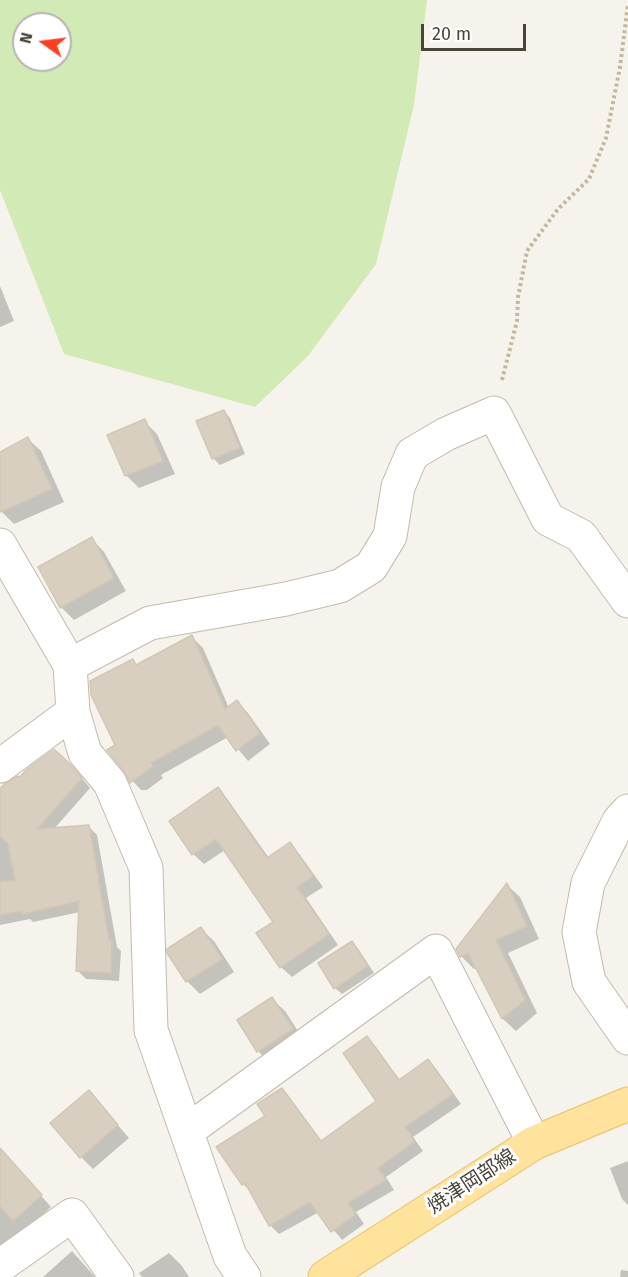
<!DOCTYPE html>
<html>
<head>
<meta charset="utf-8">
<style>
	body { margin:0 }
	#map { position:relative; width:628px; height:1277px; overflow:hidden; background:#f6f3ec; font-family:"Fira Sans",sans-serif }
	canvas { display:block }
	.north { position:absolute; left:12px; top:12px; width:60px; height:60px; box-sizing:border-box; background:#fff; border:2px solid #b7b4b0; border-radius:50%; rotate:284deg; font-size:16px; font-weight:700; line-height:24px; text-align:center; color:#4b4439 }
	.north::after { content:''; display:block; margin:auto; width:21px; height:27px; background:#fc3f1d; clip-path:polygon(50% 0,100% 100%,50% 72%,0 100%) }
	.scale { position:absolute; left:421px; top:24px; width:105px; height:27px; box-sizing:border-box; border:3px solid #4b4439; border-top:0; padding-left:8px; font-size:18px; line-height:21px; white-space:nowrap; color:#4b4439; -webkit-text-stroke:4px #fff; paint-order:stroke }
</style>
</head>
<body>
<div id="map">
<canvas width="628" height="1277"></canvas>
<div class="north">N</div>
<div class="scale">20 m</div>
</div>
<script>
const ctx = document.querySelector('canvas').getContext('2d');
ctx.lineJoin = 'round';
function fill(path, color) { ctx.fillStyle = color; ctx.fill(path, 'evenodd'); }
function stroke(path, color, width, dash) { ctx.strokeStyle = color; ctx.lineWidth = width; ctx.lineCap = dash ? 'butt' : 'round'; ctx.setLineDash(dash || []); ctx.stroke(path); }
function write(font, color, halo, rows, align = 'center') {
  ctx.font = font + ' "Fira Sans","Noto Sans JP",sans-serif'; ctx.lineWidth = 6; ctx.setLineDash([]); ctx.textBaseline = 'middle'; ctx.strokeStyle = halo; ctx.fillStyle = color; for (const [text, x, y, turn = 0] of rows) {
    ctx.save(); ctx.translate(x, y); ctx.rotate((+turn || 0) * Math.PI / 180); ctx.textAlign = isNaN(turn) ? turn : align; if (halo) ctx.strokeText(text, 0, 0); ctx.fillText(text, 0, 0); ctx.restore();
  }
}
fill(new Path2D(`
	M 0,0 L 427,0 L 414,105 L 376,264 L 308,356 L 255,407 L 64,354 L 0,190 ZM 24,24 L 60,24 L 60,60 L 24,60 Z`), '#d2eab5');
fill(new Path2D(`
	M 0,286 L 14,321 L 0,327 Z
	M 224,411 L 230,418 L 245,454 L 220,465 L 213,458 Z
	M 144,421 L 157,434 L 175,474 L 139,488 L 126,475 Z
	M 28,439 L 41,451 L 64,502 L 14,524 L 0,510 L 0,454 Z
	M 92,539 L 104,552 L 126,591 L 74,620 L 61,607 Z
	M 192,637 L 203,648 L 229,708 L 237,702 L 248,713 L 270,744 L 248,761 L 228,737 L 161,775 L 163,778 L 147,790 L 141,790 L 130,778 L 117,745 L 133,661 L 138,666 Z
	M 78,773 L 90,788 L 54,829 L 88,826 L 97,835 L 117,947 L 121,951 L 119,981 L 86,979 L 77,970 L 80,912 L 33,922 L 30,919 L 0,925 L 0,791 Z
	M 218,789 L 228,800 L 269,858 L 290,844 L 300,855 L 323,887 L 306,898 L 338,945 L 292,977 L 281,967 L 275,922 L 225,850 L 204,864 L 193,854 Z
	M 507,885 L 520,897 L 539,939 L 508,953 L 537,1013 L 516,1031 L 503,1019 L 477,968 L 474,969 L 461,956 Z
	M 201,929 L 214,941 L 234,972 L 200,994 L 187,981 L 169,952 Z
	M 352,943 L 359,950 L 374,973 L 342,994 L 335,988 Z
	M 272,999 L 285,1011 L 305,1042 L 271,1064 L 258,1051 L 239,1020 Z
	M 367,1038 L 376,1047 L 400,1081 L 428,1061 L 437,1070 L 461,1104 L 413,1137 L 423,1151 L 386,1177 L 394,1190 L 356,1212 L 364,1224 L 342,1240 L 319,1212 L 279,1234 L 270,1225 L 252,1193 L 243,1184 L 218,1147 L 267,1116 L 282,1090 L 322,1142 L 378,1101 Z
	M 89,1092 L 129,1138 L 93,1169 L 81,1157 Z
	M 628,1161 L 628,1205 L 622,1199 L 610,1168 Z
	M 0,1173 L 22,1174 L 51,1207 L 1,1253 L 0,1263 Z
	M 72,1251 L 95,1277 L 43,1277 Z
	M 169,1253 L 182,1266 L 189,1277 L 142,1277 L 139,1273 Z
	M 621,1270 L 628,1271 L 628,1277 L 620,1277 Z`), '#0003');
const building = new Path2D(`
	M 224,410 L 240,448 L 212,459 L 196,421 Z
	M 145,419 L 163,461 L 125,476 L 107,435 Z
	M 28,437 L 52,489 L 0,512 L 0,452 Z
	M 92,537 L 114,578 L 60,608 L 38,567 Z
	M 192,635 L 225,709 L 237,700 L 260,733 L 236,751 L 218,725 L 151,763 L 153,766 L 130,783 L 124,771 L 107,750 L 115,745 L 91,695 L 90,681 L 133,659 L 136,665 Z
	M 54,749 L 69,763 L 82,778 L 37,829 L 89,825 L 109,940 L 112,941 L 111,973 L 76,971 L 79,901 L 23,914 L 22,911 L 0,915 L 0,882 L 15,880 L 8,844 L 0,836 L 0,789 L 5,783 L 18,776 L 20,777 L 27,769 Z
	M 218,787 L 267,858 L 290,842 L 313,876 L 297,887 L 329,934 L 280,968 L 256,933 L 273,922 L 216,839 L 192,855 L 169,821 Z
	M 507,883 L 527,926 L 496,940 L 525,1000 L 502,1019 L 468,953 L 460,957 L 456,949 Z
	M 201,927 L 222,959 L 186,982 L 167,953 L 167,949 Z
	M 352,941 L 368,966 L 334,989 L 318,963 Z
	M 272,997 L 293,1029 L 257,1052 L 237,1020 Z
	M 367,1036 L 399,1080 L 428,1059 L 453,1094 L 405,1127 L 415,1141 L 378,1168 L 386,1180 L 348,1203 L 356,1214 L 331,1232 L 310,1202 L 269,1226 L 245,1183 L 242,1185 L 216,1147 L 265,1116 L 257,1104 L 282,1088 L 321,1141 L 376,1101 L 343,1053 Z
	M 89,1090 L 118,1125 L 80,1158 L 50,1123 Z
	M 0,1148 L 42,1195 L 13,1221 L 0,1206 Z`);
fill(building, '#d8cfc1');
stroke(building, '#d3c7b4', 1.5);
const minor = new Path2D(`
	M 0,545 L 70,665 L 73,712 L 85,753 L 110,783 L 146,868 L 151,1030 L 230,1256 L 244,1277
	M 70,665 L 150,623 L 286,599 L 340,586 L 371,567 L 390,536 L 398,487 L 412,454 L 446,434 L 494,413 L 548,519 L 581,536 L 628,601
	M 0,766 L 73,712
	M 628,811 L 619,821 L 588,883 L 579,932 L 589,982 L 628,1038
	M 187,1131 L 436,951 L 534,1143
	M 0,1266 L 72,1215 L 117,1277`);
const major = new Path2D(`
	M 325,1277 L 534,1143 L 628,1104`);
stroke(minor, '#c2bbae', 35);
stroke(major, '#e6c16a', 35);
stroke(new Path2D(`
	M 502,380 L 517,321 L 518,297 L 527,251 L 558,209 L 589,179 L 606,138 L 620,67 L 628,4`), '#c4b79f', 4, [3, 3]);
stroke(minor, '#fff', 33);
stroke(major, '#ffe39c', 33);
write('20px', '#4b4439', '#fff', [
	["焼津岡部線",472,1182,-33]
]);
</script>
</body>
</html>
